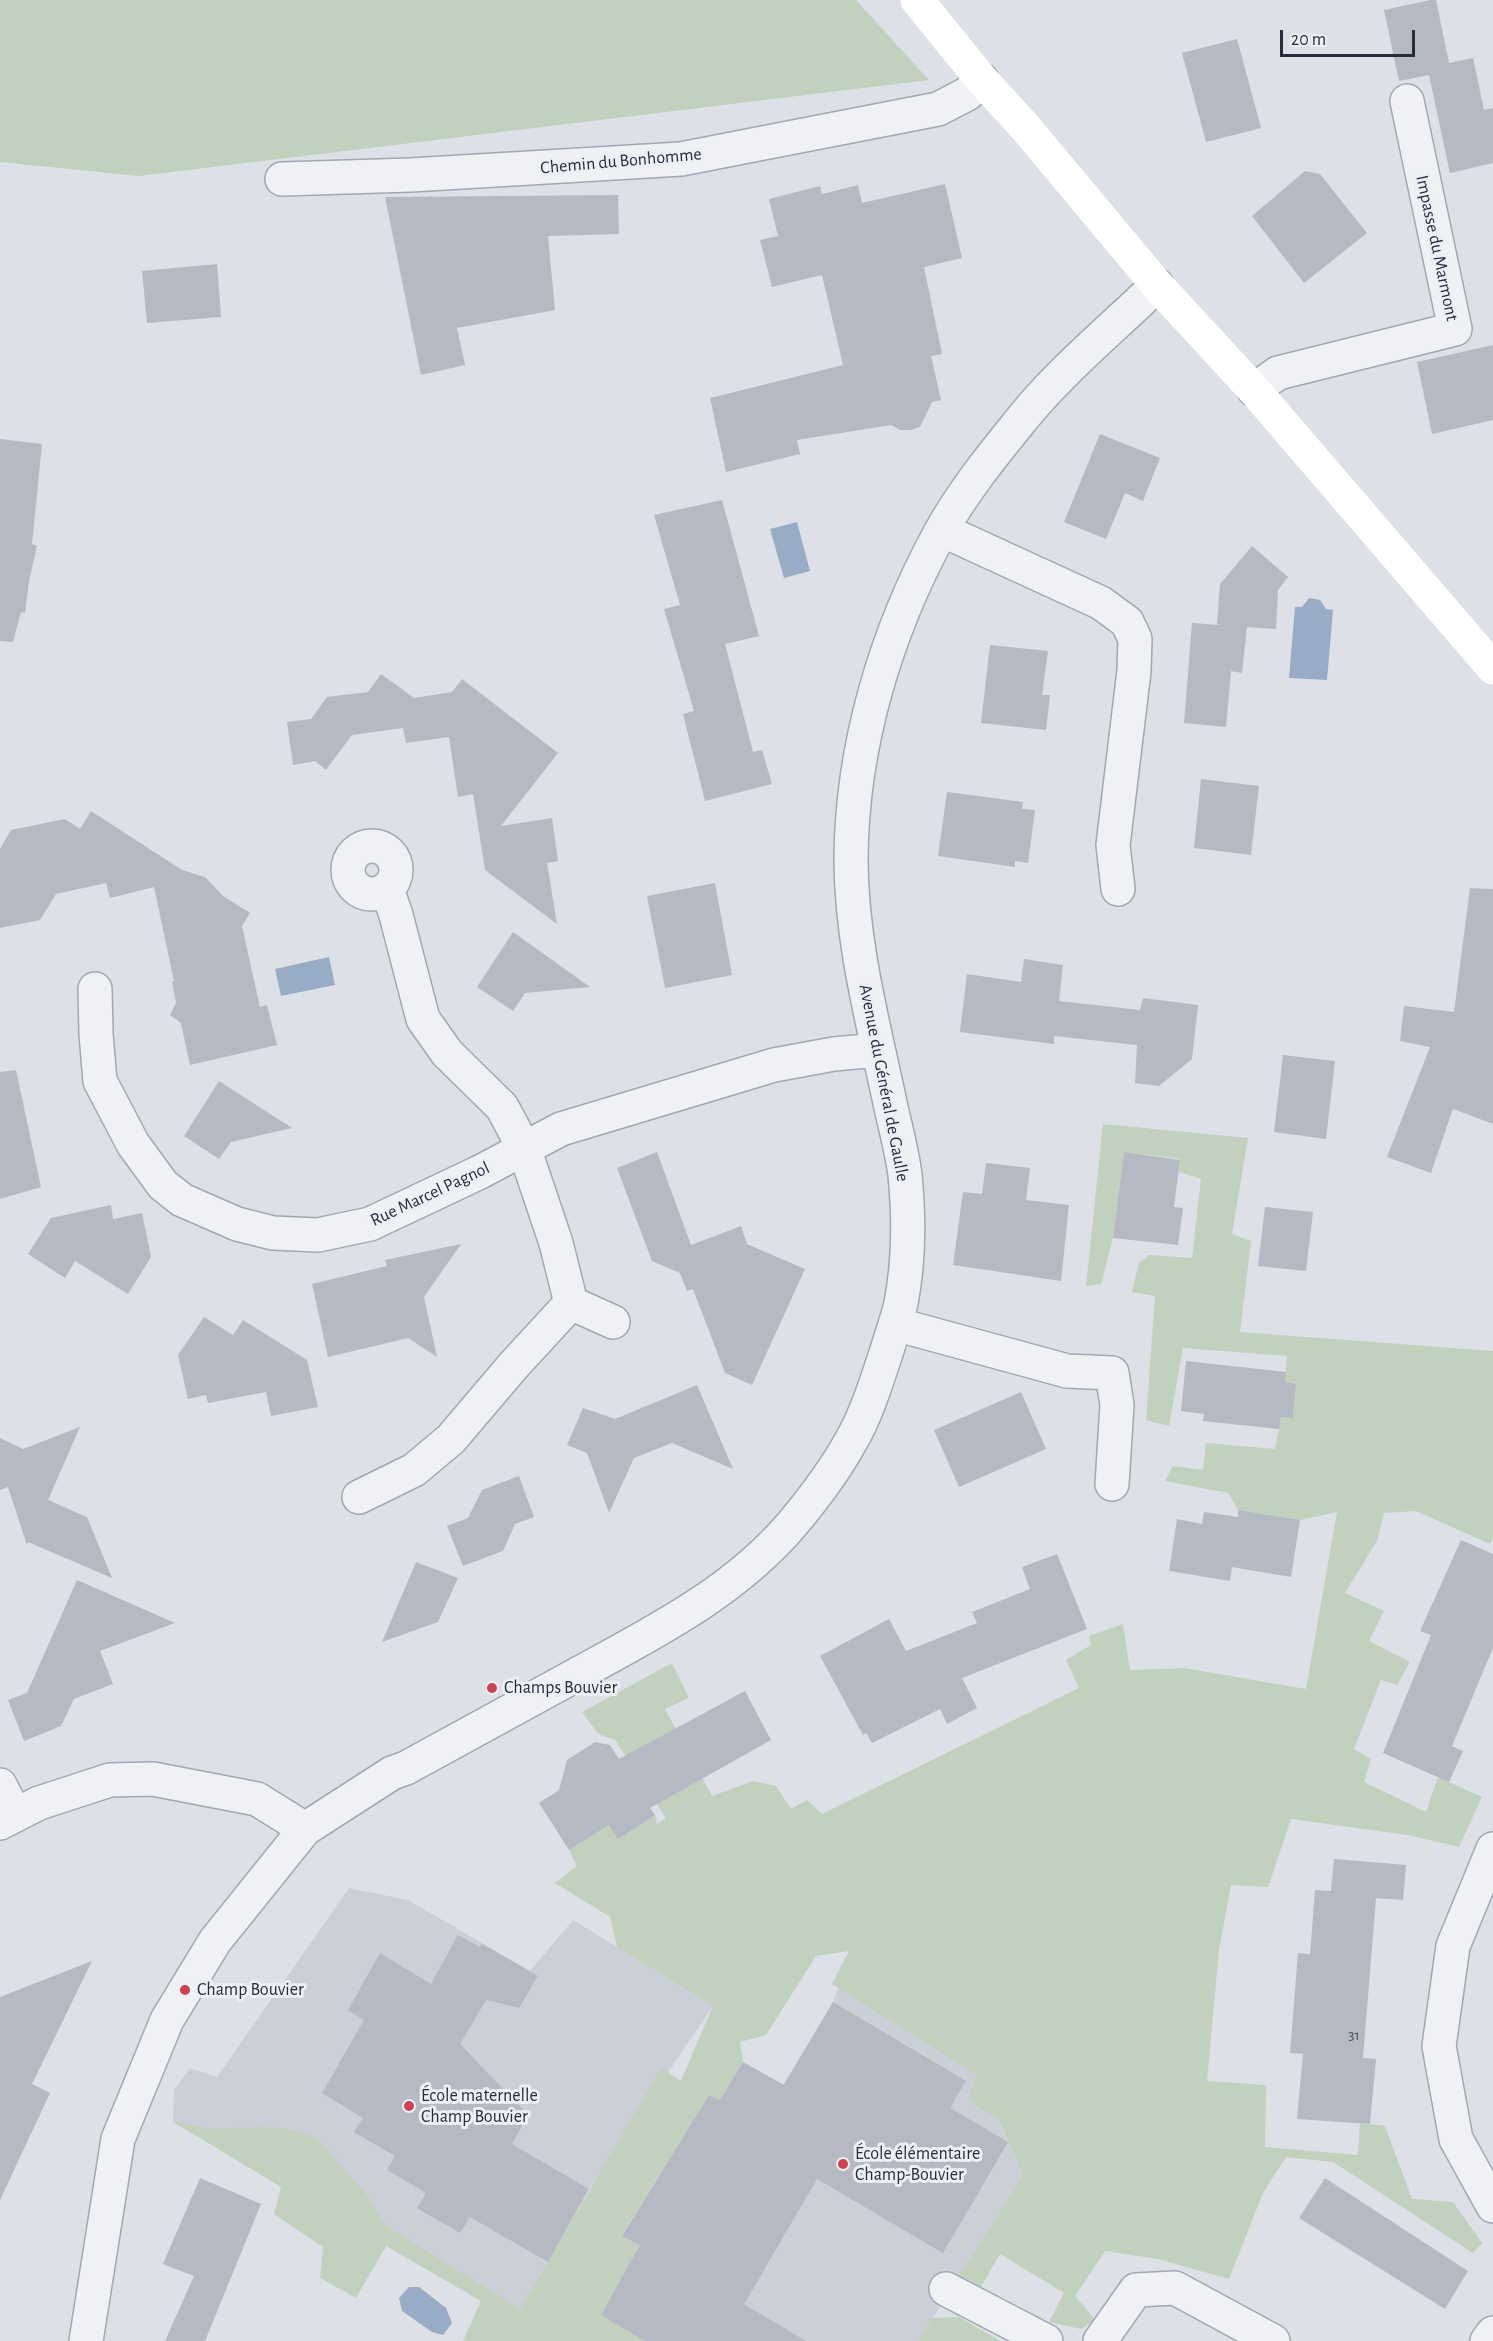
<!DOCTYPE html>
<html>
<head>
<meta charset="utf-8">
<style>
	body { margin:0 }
	#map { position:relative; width:1493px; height:2341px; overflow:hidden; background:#dde0e7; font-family:"Alegreya Sans",sans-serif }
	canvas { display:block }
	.scale { position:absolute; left:1280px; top:30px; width:135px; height:27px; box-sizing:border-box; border:3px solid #272d3d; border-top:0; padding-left:8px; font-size:18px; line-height:21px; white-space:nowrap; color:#272d3d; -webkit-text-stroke:4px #eceff4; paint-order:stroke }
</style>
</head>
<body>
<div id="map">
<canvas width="1493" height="2341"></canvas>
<div class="scale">20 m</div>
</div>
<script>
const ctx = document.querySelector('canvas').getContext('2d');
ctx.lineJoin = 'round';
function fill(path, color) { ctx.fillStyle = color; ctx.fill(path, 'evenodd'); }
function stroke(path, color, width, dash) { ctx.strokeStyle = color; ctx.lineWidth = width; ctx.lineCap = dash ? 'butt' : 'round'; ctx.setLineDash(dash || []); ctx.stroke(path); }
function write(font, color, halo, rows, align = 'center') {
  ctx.font = font + ' "Alegreya Sans",sans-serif'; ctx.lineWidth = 6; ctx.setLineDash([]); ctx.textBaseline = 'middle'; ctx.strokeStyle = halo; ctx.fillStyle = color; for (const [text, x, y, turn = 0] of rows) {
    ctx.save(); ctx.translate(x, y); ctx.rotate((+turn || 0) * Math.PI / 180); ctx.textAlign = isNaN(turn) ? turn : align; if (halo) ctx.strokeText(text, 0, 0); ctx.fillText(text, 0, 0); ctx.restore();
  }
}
fill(new Path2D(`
	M 349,1888 L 408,1900 L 530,1971 L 573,1920 L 713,2006 L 589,2189 L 520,2310 L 173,2122 L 174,2090 L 190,2068 L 217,2077 Z
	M 845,1969 L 957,2031 L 1023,2175 L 918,2341 L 645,2341 L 601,2315 L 622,2236 L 709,2095 L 720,2100 L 743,2062 L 783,2085 L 833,2002 Z`), '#cbcfd8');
fill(new Path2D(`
	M 0,0 L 856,0 L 929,80 L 139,176 L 0,162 Z
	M 1103,1124 L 1248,1138 L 1232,1234 L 1251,1241 L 1240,1332 L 1493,1351 L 1493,1539 L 1490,1544 L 1416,1511 L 1384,1513 L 1377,1541 L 1345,1593 L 1384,1611 L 1369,1641 L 1410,1662 L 1397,1685 L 1381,1680 L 1354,1749 L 1371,1759 L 1364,1782 L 1426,1812 L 1438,1777 L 1482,1797 L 1459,1847 L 1408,1835 L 1291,1819 L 1268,1887 L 1231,1885 L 1219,1950 L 1207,2081 L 1266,2085 L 1265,2147 L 1358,2155 L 1360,2123 L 1385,2126 L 1412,2199 L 1453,2202 L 1482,2243 L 1473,2253 L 1333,2162 L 1286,2157 L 1263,2193 L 1229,2279 L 1158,2259 L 1105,2251 L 1075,2296 L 1095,2320 L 1081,2329 L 1049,2322 L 1064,2293 L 1000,2254 L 981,2287 L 959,2276 L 1023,2175 L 998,2119 L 968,2100 L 977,2075 L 832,1984 L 849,1951 L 816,1956 L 766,2035 L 740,2042 L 743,2062 L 720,2100 L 709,2095 L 622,2235 L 640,2245 L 645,2341 L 463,2341 L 481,2301 L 386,2246 L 356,2298 L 320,2278 L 323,2247 L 274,2214 L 281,2187 L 173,2122 L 213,2129 L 261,2127 L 290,2129 L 317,2138 L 366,2194 L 386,2226 L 520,2309 L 661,2068 L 681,2081 L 713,2006 L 617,1947 L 610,1917 L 555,1883 L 577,1866 L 569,1850 L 609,1825 L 655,1815 L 657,1824 L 666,1818 L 615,1740 L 598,1734 L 582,1712 L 672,1663 L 689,1698 L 665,1709 L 712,1796 L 753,1781 L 776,1786 L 791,1809 L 807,1800 L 822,1814 L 1079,1688 L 1066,1660 L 1091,1645 L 1089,1636 L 1123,1624 L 1130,1670 L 1184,1668 L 1306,1689 L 1337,1512 L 1300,1520 L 1238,1510 L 1228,1493 L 1165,1481 L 1173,1466 L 1203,1470 L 1206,1443 L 1275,1449 L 1281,1417 L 1293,1418 L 1296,1385 L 1285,1382 L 1287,1356 L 1183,1348 L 1169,1426 L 1146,1420 L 1155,1296 L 1132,1292 L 1139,1263 L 1149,1255 L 1192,1258 L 1201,1179 L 1179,1172 L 1180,1159 L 1124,1152 L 1113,1238 L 1101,1284 L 1086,1286 Z
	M 959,2317 L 1000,2341 L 918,2341 L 932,2318 Z`), '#c2d0be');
fill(new Path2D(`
	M 797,522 L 810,571 L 784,578 L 770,529 Z
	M 1309,598 L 1320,600 L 1326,609 L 1333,610 L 1327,680 L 1289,678 L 1295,607 L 1302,607 Z
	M 329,957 L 335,985 L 281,996 L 275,969 Z
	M 409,2287 L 419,2287 L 446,2308 L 452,2323 L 443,2335 L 432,2332 L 402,2311 L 399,2298 Z`), '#98acc6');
fill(new Path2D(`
	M 1430,0 L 1436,0 L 1449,63 L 1473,58 L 1484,110 L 1493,108 L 1493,163 L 1450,173 L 1429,75 L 1399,81 L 1384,10 Z
	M 1237,39 L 1261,128 L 1206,142 L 1182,53 Z
	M 1305,171 L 1320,174 L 1367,233 L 1304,283 L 1252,216 Z
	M 945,184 L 962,258 L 924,267 L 942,354 L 931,356 L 941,400 L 932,402 L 920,427 L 911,430 L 900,430 L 891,425 L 797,440 L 800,454 L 726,472 L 710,398 L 843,365 L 822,275 L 772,287 L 760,240 L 778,236 L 769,199 L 820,186 L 822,194 L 858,185 L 862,203 Z
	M 618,195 L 619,234 L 548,236 L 555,310 L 457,328 L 465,365 L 421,375 L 385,197 Z
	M 217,264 L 221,317 L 147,323 L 142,271 Z
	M 1493,345 L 1493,420 L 1432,434 L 1417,362 Z
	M 1100,434 L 1160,458 L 1143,501 L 1125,493 L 1106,539 L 1064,522 Z
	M 0,439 L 42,444 L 32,544 L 37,546 L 29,581 L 25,613 L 21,612 L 13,642 L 0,641 Z
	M 722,500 L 759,636 L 725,644 L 753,752 L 762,750 L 772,784 L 705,801 L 683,714 L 694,711 L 664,609 L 680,605 L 654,515 Z
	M 1252,546 L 1288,577 L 1278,590 L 1276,629 L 1247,627 L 1242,673 L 1231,671 L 1226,727 L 1184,723 L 1192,623 L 1220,625 L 1217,624 L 1220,584 Z
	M 990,645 L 1048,651 L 1042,695 L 1050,695 L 1046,730 L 981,723 Z
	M 381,674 L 414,698 L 452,692 L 462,679 L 558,753 L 501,826 L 552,818 L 558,861 L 547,863 L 557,924 L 485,870 L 473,794 L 458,797 L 449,737 L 406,743 L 403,728 L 352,735 L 326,770 L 315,761 L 293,765 L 287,722 L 311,719 L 327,697 L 368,692 Z
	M 1201,779 L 1259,786 L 1251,855 L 1194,848 Z
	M 947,792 L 1023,802 L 1022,809 L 1035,810 L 1028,863 L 1015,861 L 1015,867 L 938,856 Z
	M 91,811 L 182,870 L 205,877 L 223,896 L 250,913 L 242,926 L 260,1007 L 267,1005 L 277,1045 L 190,1065 L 181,1023 L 170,1015 L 176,1003 L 172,981 L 174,981 L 154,887 L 110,898 L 106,883 L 56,894 L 40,920 L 0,928 L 0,849 L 11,830 L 65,819 L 80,829 Z
	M 715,883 L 732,975 L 665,988 L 647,896 Z
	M 1470,888 L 1493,889 L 1493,1124 L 1453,1109 L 1431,1173 L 1387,1157 L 1430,1047 L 1400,1041 L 1404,1006 L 1454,1012 Z
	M 513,932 L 590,987 L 525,993 L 513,1011 L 477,987 Z
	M 1024,959 L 1063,965 L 1059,1001 L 1140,1010 L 1143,998 L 1198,1005 L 1192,1059 L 1159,1086 L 1135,1083 L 1137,1045 L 1054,1036 L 1054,1044 L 960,1032 L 967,974 L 1021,982 Z
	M 1283,1055 L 1335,1061 L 1326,1139 L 1274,1132 Z
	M 16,1070 L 41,1187 L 0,1199 L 0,1072 Z
	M 219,1081 L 292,1128 L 231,1142 L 219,1159 L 184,1136 Z
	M 657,1152 L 691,1245 L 741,1226 L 747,1244 L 805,1269 L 752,1385 L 725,1373 L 693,1289 L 687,1291 L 680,1273 L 652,1261 L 617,1168 Z
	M 1124,1152 L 1180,1160 L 1174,1207 L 1183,1208 L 1178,1245 L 1113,1238 Z
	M 986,1163 L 1030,1168 L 1026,1200 L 1069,1205 L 1061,1281 L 953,1265 L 963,1192 L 982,1194 Z
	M 111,1205 L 113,1219 L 142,1213 L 151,1257 L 128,1294 L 75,1261 L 65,1278 L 28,1254 L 51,1218 Z
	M 1265,1207 L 1313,1212 L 1306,1271 L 1258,1266 Z
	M 461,1244 L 424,1297 L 437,1357 L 408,1338 L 328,1357 L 312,1284 L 387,1266 L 385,1260 Z
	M 204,1317 L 233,1335 L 243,1320 L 307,1360 L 318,1407 L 271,1416 L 266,1392 L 208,1403 L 206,1395 L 188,1399 L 178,1355 Z
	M 1186,1361 L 1286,1372 L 1285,1382 L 1296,1384 L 1293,1418 L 1281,1417 L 1279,1429 L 1203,1421 L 1204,1414 L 1181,1411 Z
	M 697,1385 L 733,1469 L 672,1443 L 634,1458 L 609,1513 L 587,1453 L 567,1445 L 583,1408 L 615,1419 Z
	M 1021,1392 L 1046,1449 L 959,1487 L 934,1430 Z
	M 80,1427 L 48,1500 L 87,1517 L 112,1578 L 28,1542 L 27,1545 L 8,1487 L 0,1490 L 0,1438 L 23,1449 Z
	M 519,1476 L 534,1517 L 515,1524 L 503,1551 L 463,1566 L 447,1526 L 468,1518 L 482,1490 Z
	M 1238,1510 L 1300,1520 L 1291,1577 L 1232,1567 L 1230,1581 L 1169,1571 L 1177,1519 L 1202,1524 L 1204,1512 L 1238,1517 Z
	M 1461,1540 L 1493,1554 L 1493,1648 L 1452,1746 L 1463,1751 L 1449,1782 L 1383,1753 L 1431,1635 L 1420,1631 Z
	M 1057,1554 L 1087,1629 L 962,1678 L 977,1708 L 947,1724 L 940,1709 L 872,1743 L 866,1733 L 863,1735 L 820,1656 L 889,1619 L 906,1651 L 977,1623 L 972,1612 L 1030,1589 L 1022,1567 Z
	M 416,1562 L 458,1578 L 438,1622 L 382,1642 Z
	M 77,1580 L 175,1623 L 100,1651 L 113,1684 L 74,1699 L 61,1726 L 24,1741 L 8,1700 L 27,1693 Z
	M 745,1691 L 771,1740 L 650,1808 L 655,1815 L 618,1839 L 609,1825 L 569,1850 L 539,1803 L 559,1790 L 567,1760 L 595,1742 L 610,1745 L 619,1759 Z
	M 1334,1859 L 1406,1865 L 1403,1900 L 1376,1898 L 1363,2058 L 1376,2059 L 1370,2124 L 1297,2119 L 1303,2054 L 1290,2053 L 1298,1953 L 1310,1954 L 1315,1890 L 1331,1891 Z
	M 458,1935 L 480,1947 L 482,1944 L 538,1976 L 519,2008 L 486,2000 L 460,2044 L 528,2115 L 512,2144 L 589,2189 L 548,2262 L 470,2217 L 460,2233 L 417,2208 L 426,2193 L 387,2170 L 395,2156 L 354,2132 L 363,2118 L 322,2093 L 364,2020 L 348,2010 L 380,1953 L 431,1984 Z
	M 92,1961 L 32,2084 L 50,2093 L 0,2200 L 0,1997 Z
	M 833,2002 L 966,2081 L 950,2108 L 1008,2142 L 943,2253 L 817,2179 L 744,2304 L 806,2341 L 645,2341 L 601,2315 L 640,2245 L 622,2236 L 709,2095 L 720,2100 L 743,2062 L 784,2085 Z
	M 200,2178 L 261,2204 L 205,2341 L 165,2341 L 194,2276 L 163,2264 Z
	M 1325,2178 L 1468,2271 L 1445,2309 L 1299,2218 Z`), '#b4b9c3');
const street = new Path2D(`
	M 282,179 L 411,175 L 681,159 L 938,109 L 967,94 L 982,80
	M 1254,390 L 1278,373 L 1455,329 L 1407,101
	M 942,530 L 1101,603 L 1127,622 L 1135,639 L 1134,671 L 1113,845 L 1118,889
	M348 870a24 24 0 1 1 48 0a24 24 0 1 1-48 0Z
	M 95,989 L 96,1034 L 100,1081 L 133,1144 L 163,1185 L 182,1200 L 237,1224 L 273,1233 L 318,1235 L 370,1224 L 480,1172 L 561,1129 L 774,1065 L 834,1054 L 878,1050
	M 571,1303 L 613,1322
	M 895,1324 L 1067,1371 L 1112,1373 L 1117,1405 L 1112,1484
	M 359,1497 L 414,1470 L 451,1439 L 513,1366 L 571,1303 L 556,1243 L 524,1148 L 502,1107 L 447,1053 L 423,1019 L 396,915 L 387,889
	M 0,1785 L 15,1815
	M 0,1823 L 39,1803 L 110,1780 L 153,1779 L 257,1799 L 305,1829
	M 1493,1849 L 1453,1946 L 1439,2046 L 1456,2139 L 1493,2206
	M 946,2289 L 1046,2341
	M 86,2341 L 118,2139 L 167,2020 L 215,1941 L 305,1829 L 392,1773 L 406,1768 C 463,1737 519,1706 576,1675 C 653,1633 735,1592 793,1523 C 814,1498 835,1470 851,1441 C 867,1414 878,1377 888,1347 C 892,1333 898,1318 901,1303 C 909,1262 909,1216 905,1175 C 902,1151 895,1126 890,1103 C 873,1022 851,942 851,858 C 852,745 886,632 940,533 C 963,491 996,451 1026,414 C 1064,368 1114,327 1157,285
	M 1100,2341 L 1136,2290 L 1175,2288 L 1273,2341
	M 1487,2341 L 1493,2333`);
stroke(street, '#a3a7b1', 36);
stroke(street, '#eff1f5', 33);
stroke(new Path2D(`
	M 917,0 L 982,80 L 1025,127 L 1157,285 L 1254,390 L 1493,668`), '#fff', 33);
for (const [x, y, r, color] of [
	[492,1688,6,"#cb434f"],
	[185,1990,6,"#cb434f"],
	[409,2106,6,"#cb434f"],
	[843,2164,6,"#cb434f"]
]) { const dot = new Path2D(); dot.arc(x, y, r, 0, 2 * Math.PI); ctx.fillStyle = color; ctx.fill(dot); stroke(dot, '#eceff4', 2); }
write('15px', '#4a505e', null, [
	["31",1354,2035]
]);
write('18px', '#272d3d', '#eceff4', [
	["Chemin du Bonhomme",621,161,-5],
	["Impasse du Marmont",1437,248,78],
	["Avenue du Général de Gaulle",884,1083,79],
	["Rue Marcel Pagnol",430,1194,-25]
]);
write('18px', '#272d3d', '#eceff4', [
	["Champs Bouvier",504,1688],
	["Champ Bouvier",197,1990],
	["École maternelle",421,2096],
	["Champ Bouvier",421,2117],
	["École élémentaire",855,2154],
	["Champ-Bouvier",855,2175]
], 'left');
</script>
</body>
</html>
